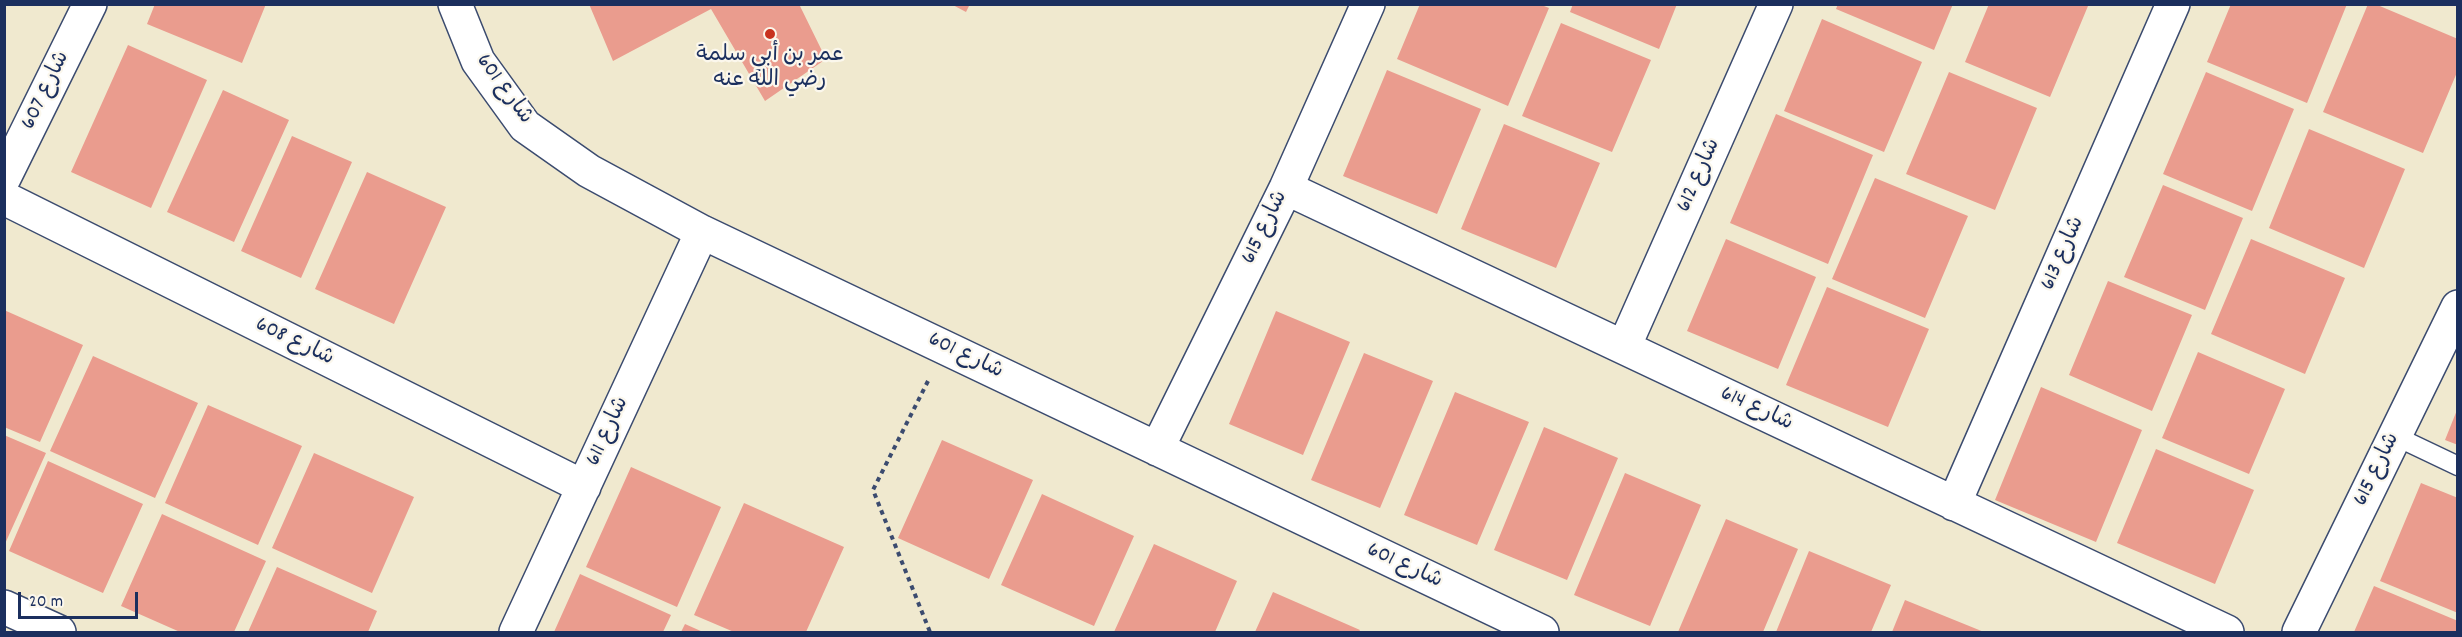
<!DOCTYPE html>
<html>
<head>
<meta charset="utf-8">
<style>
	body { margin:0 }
	#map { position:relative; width:2462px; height:637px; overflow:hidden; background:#f0e9cf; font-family:Dekko,sans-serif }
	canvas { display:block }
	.frame { position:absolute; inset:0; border:6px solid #1b2f5e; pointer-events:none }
	.scale { position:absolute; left:18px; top:592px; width:120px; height:27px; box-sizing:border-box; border:3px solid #1b2f5e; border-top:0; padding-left:8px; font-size:18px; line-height:21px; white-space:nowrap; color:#1b2f5e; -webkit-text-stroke:4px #fbf7ec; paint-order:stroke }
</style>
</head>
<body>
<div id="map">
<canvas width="2462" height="637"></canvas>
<div class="frame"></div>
<div class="scale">20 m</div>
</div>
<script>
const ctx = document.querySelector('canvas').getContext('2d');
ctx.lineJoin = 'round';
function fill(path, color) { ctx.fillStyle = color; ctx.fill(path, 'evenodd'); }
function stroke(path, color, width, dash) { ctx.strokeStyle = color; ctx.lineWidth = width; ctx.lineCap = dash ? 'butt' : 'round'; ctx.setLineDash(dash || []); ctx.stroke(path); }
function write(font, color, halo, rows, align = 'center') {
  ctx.font = font + ' Dekko,"Playpen Sans Arabic",sans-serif'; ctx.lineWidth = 4.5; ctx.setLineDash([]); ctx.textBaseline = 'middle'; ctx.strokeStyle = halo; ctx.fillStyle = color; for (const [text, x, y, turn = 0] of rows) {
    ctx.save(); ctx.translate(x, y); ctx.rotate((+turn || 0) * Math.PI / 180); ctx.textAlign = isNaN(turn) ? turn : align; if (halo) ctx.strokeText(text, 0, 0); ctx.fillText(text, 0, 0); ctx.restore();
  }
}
fill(new Path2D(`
	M 155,4 L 266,4 L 242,63 L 147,24 Z
	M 589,4 L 799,4 L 826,59 L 765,101 L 711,9 L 613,61 Z
	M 951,4 L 970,4 L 966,12 Z
	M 1420,4 L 1539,4 L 1549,8 L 1508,106 L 1397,59 Z
	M 1573,4 L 1677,4 L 1659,49 L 1570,12 Z
	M 1838,4 L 1953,4 L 1934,50 L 1836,9 Z
	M 1989,4 L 2088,6 L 2050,97 L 1965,62 Z
	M 2231,4 L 2347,4 L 2307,103 L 2207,62 Z
	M 2368,4 L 2375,4 L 2458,39 L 2458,70 L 2423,153 L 2323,112 Z
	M 1822,19 L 1922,62 L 1884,152 L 1784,111 Z
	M 1561,23 L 1651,60 L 1612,152 L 1522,116 Z
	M 128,45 L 207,80 L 151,208 L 71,172 Z
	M 1387,70 L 1481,109 L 1437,214 L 1343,176 Z
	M 1949,72 L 2037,108 L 1995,210 L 1906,174 Z
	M 2206,72 L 2294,109 L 2252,211 L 2163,174 Z
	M 223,90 L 289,120 L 234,242 L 167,212 Z
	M 1776,114 L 1873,155 L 1828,264 L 1730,223 Z
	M 1504,124 L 1600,163 L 1556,268 L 1461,229 Z
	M 2309,129 L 2405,169 L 2364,268 L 2269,228 Z
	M 292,136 L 352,162 L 301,278 L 241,251 Z
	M 367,172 L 446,207 L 394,324 L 315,289 Z
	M 1875,178 L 1968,216 L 1925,318 L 1832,279 Z
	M 2163,185 L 2243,218 L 2205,310 L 2124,277 Z
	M 1726,239 L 1816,277 L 1778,369 L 1687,331 Z
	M 2251,239 L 2345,278 L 2305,374 L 2211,334 Z
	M 2108,281 L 2192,315 L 2152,411 L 2069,375 Z
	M 1827,287 L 1929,329 L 1888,427 L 1786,385 Z
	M 4,310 L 83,345 L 40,442 L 4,427 Z
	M 1276,311 L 1350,342 L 1303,455 L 1229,424 Z
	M 2198,352 L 2285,389 L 2249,474 L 2162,438 Z
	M 1364,353 L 1433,381 L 1380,508 L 1311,480 Z
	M 93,356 L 198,403 L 155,498 L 50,451 Z
	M 2041,387 L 2142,430 L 2096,542 L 1995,500 Z
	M 1455,392 L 1529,422 L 1477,545 L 1404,515 Z
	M 208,405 L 302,446 L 258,545 L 165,503 Z
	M 2457,410 L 2458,410 L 2458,445 L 2445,440 Z
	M 1544,427 L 1618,458 L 1567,580 L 1494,550 Z
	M 4,435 L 46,453 L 4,546 Z
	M 942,440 L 1033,480 L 989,579 L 898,538 Z
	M 2156,449 L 2254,490 L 2215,584 L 2117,543 Z
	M 314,453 L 414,497 L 372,593 L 272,548 Z
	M 48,461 L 143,504 L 103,593 L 9,551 Z
	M 631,467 L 721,507 L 677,607 L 586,567 Z
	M 1625,473 L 1701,505 L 1650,626 L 1574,595 Z
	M 2421,483 L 2458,498 L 2458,613 L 2380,581 Z
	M 1042,494 L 1134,536 L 1094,626 L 1001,585 Z
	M 744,503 L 844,547 L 806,632 L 734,632 L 694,615 Z
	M 162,514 L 266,561 L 234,632 L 180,632 L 121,606 Z
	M 1726,519 L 1798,549 L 1763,632 L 1678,632 Z
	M 1154,544 L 1237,581 L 1215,632 L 1114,632 Z
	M 1809,551 L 1891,585 L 1871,632 L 1776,632 Z
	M 277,567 L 377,611 L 368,632 L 248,632 Z
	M 580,574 L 671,615 L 663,632 L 554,632 Z
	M 2374,586 L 2458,621 L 2458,632 L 2354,632 Z
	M 1273,592 L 1360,630 L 1359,632 L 1255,632 Z
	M 1905,600 L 1984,632 L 1892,632 Z
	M 685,624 L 703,632 L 681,632 Z`), '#ea9c8e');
const lane = new Path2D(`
	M 2395,436 L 2458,466`);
const street = new Path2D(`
	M 455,4 L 478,61 L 525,126 L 589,171 L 702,232 L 1542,632
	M 4,178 L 90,4
	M 1286,188 L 2227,632
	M 4,198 L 584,487
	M 1624,347 L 1776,4
	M 1157,449 L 1286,188 L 1368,4
	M 1954,504 L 2173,4
	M 4,607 L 59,632
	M 516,632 L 702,232
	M 2299,632 L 2458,307`);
stroke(lane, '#3b4b6f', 21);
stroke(street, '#3b4b6f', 36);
stroke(new Path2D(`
	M 928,381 L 873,490 L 930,632`), '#3b4b6f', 4, [4.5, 4.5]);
stroke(lane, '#fff', 18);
stroke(street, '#fff', 33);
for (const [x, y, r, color] of [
	[770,34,6,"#c8321e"]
]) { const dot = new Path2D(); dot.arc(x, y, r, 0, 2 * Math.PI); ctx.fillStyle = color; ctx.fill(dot); stroke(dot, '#fbf7ec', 2); }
write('22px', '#1b2f5e', '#fbf7ec', [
	["عمر بن أبي سلمة",770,57],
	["رضي الله عنه",770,82]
]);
write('22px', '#1b2f5e', '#fbf7ec', [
	["شارع 601",503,90,54],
	["شارع 607",47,91,-64],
	["شارع 612",1700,176,-66],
	["شارع 615",1266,228,-64],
	["شارع 613",2064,254,-66],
	["شارع 608",294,343,26],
	["شارع 601",965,357,26],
	["شارع 614",1756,410,25],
	["شارع 611",609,432,-65],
	["شارع 615",2378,470,-64],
	["شارع 601",1404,567,25]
]);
</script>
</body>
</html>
